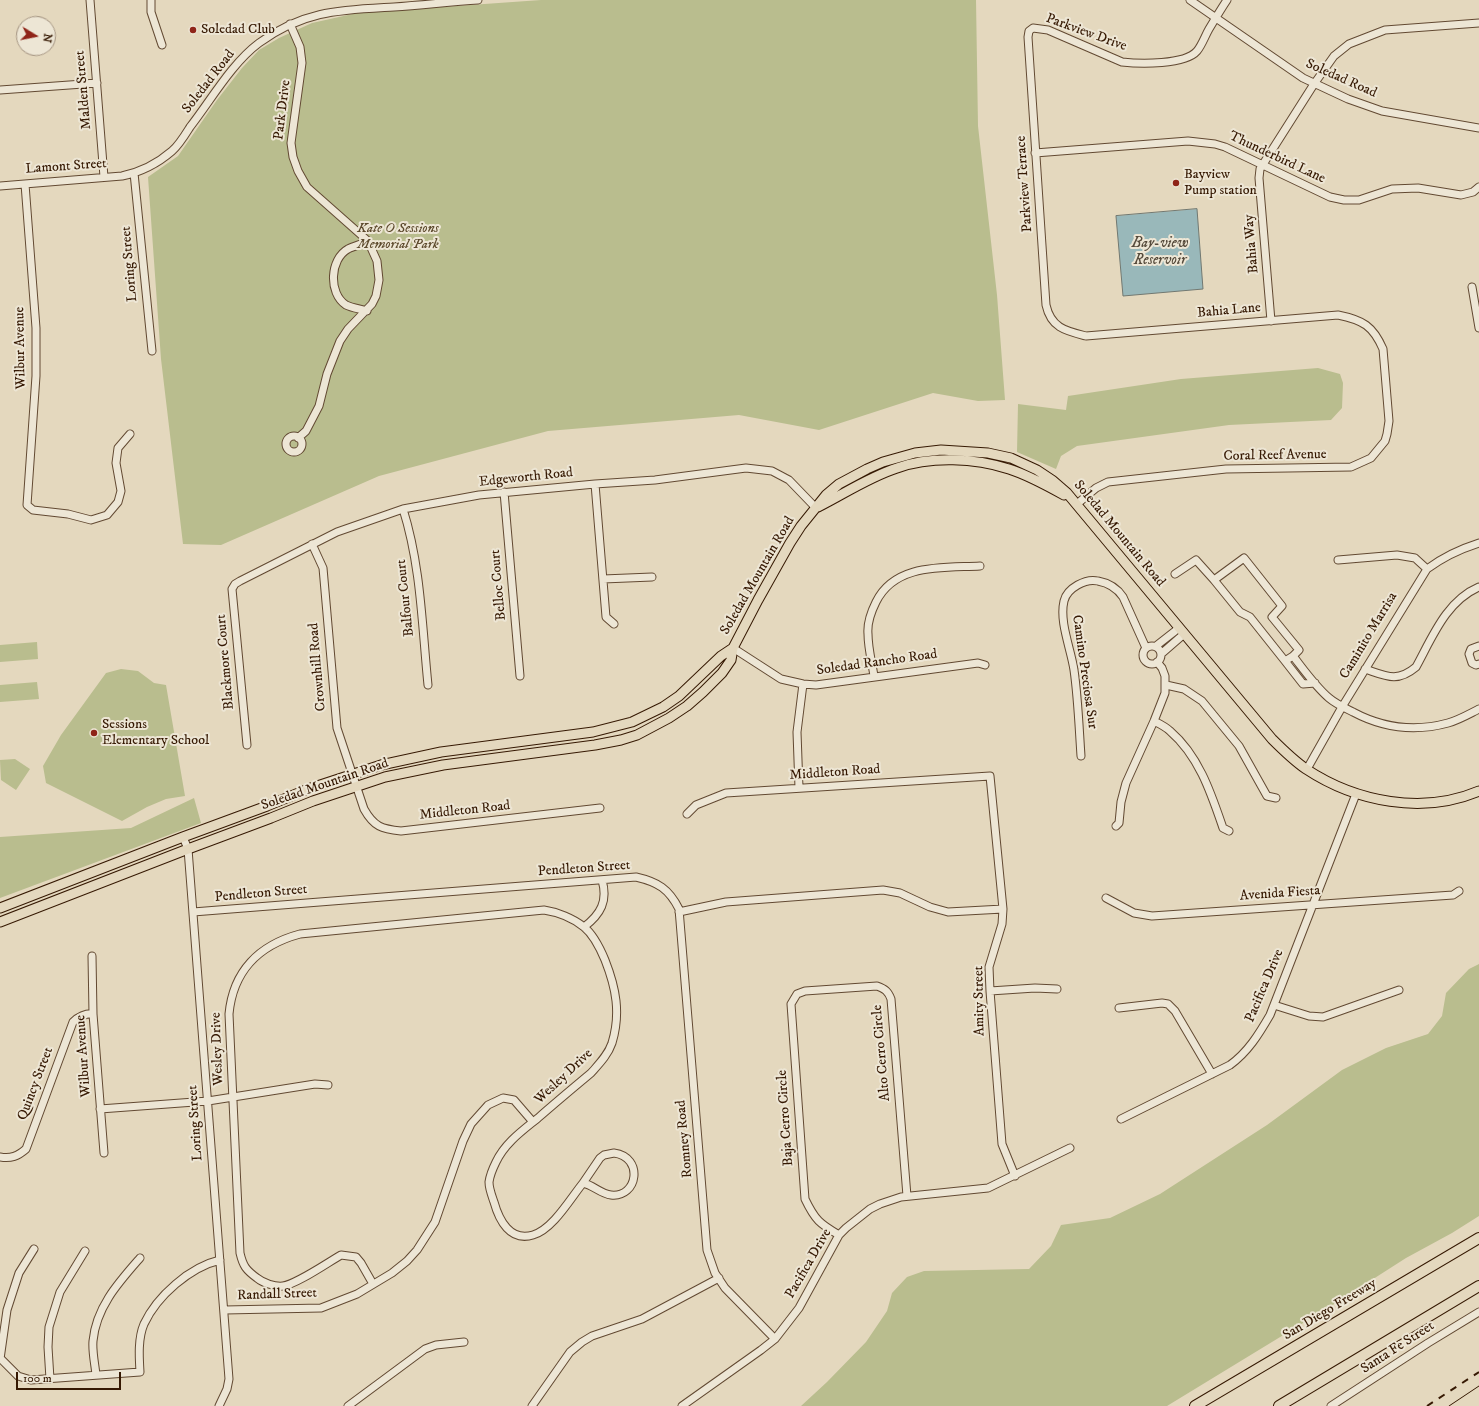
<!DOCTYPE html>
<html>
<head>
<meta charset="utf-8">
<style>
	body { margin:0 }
	#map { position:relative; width:1479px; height:1406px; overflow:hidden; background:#e4d8be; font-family:"IM FELL DW Pica",serif }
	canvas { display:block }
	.north { position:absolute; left:16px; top:16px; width:40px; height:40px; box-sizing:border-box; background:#ede6d5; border:1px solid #a49481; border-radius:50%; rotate:100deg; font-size:11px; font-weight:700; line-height:16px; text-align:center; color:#361903 }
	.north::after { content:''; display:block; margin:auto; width:14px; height:18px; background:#8f2418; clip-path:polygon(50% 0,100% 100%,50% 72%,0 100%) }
	.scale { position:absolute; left:16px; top:1372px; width:105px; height:18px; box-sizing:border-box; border:2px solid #361903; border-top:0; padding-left:5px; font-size:12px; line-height:14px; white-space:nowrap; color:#361903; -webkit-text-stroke:3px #ede6d5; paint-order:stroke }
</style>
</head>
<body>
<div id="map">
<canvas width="1479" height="1406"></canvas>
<div class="north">N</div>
<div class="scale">100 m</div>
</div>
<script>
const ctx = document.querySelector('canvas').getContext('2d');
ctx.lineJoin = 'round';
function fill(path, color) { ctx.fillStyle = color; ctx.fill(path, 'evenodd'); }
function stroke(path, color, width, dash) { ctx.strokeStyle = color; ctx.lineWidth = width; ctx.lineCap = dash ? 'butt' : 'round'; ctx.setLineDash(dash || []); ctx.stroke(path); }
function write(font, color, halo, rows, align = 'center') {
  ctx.font = font + ' "IM FELL DW Pica",serif'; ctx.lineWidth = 4; ctx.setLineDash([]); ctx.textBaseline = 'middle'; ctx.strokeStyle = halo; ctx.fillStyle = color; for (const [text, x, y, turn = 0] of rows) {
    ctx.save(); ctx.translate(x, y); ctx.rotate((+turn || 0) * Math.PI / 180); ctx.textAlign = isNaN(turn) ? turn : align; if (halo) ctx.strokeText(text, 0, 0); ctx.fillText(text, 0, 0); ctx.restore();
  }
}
fill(new Path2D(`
	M 541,0 L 976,0 L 978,126 L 997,295 L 1005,400 L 978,401 L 933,393 L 819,430 L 739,415 L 548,431 L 379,476 L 221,545 L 183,544 L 161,359 L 148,177 L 178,156 L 217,100 L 242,68 L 259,50 L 279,38 L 312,23 L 357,13 Z
	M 1318,368 L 1340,374 L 1343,383 L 1342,408 L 1331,420 L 1229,425 L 1077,446 L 1061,456 L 1056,469 L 1017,452 L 1018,404 L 1066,410 L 1068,396 L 1181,379 Z
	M 37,642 L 38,659 L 0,662 L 0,645 Z
	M 121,669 L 138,671 L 154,683 L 166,685 L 185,796 L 166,799 L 147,807 L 122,821 L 46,783 L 43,766 L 61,735 L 106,673 Z
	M 37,682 L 39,699 L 0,702 L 0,685 Z
	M 15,759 L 30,769 L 16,790 L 1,780 L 0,760 Z
	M 194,798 L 201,823 L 0,898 L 0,837 L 131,828 Z
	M 1479,964 L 1479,1216 L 1452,1233 L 1406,1258 L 1331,1306 L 1167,1406 L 801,1406 L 827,1382 L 866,1342 L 887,1311 L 892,1293 L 907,1277 L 924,1271 L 1029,1269 L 1051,1246 L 1061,1225 L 1110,1218 L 1160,1194 L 1267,1125 L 1342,1070 L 1386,1048 L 1428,1034 L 1442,1016 L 1446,993 L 1469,969 Z`), '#b9bd8e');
const water = new Path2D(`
	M 1197,209 L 1203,289 L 1123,296 L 1116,216 Z`);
fill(water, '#99b8ba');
stroke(water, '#717871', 1);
const minor = new Path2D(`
	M 90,0 L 104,177
	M 151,0 L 151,12 L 162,45
	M 1190,0 L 1303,78 L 1348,99 L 1382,111 L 1479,128
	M 290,24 L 300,47 L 302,63 L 291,143 L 293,157 L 298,171 L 307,187 L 368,241 L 377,261 L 379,280 L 376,296 L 372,304 L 348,329 L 340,341 L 327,374 L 319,406 L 306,431 L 298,438
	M 0,90 L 97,83
	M 1035,153 L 1188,141 L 1215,144 L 1225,147 L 1330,197 L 1344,200 L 1359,200 L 1392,189 L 1418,188 L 1461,195 L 1473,192 L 1479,187
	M 134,173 L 152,351
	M 25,184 L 36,328 L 36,376 L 27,505 L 33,510 L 68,514 L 91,520 L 107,515 L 118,502 L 121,491 L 116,463 L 118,448 L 130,434
	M 0,186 L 122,176 C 141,172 157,164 172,151 C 179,145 185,135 190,127 C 211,100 232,63 259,43 C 304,10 342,10 394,7 C 422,5 450,2 478,0
	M 1472,287 L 1479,328
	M 367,311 C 361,309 352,308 346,305 C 328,293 330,259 348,249 C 354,246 362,244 368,241
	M 1271,321 L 1259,178 L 1260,169 L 1314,84 L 1334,56 L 1349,44 L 1385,30 L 1479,23
	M286 444a8 8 0 1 1 16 0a8 8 0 1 1-16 0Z
	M 595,484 L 606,617 L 614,624
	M 504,492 L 520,676
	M 1077,504 L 1096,488 L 1108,482 L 1226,469 L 1351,467 L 1371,458 L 1385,441 L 1387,434 L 1389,421 L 1383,349 C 1373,326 1363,320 1338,315 L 1086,336 C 1066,331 1051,328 1046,305 L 1028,37 L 1029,31 L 1033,28 L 1048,30 L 1122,62 C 1140,64 1185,65 1197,51 C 1202,45 1205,36 1209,29 C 1215,19 1221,9 1227,0
	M 403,509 C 421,566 422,626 428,685
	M 312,544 L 323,568 L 337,728 L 364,809 C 374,827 382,829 401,831 L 600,808
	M 1338,560 L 1397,555 L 1415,558 L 1427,569
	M 1175,574 L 1196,560 L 1214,580 L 1240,612 L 1250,617 L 1285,661 L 1293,656 C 1304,670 1315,686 1329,698 C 1336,704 1345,708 1353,712 C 1383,728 1415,732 1448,723 C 1459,720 1469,714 1479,709
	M 603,579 L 652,577
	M 1214,580 L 1244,558 L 1282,606 L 1272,617 L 1299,650 L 1293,656
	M 1156,646 L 1179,628
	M 1479,646 L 1471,649 L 1469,654 L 1472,663 L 1476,665 L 1479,664
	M1143 655a9 9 0 1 1 18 0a9 9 0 1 1-18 0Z
	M 733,648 L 781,679 L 803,684 L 816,685 L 978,663 L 985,665
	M 1161,654 L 1184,634
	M 1285,661 L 1303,684 L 1315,683
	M 1365,669 C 1386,676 1397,683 1416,667 C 1432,638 1446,601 1479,587
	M 874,676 C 872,663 868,648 868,634 C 867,623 871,612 876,602 C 895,563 943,568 980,566
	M 1166,685 L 1184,689 L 1202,701 L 1239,746 L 1267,796 L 1276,798
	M 1154,721 C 1160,724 1166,727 1170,731 C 1199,756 1211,793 1223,828 L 1229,831
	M 247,745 L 232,589 L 235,584 L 240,581 L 337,532 L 403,509 L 479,495 L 595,484 L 655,480 L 746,468 L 772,471 L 789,480 L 816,508
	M 1081,756 C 1079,727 1078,698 1074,670 C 1071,649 1059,622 1064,601 C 1067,588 1086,578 1098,581 C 1109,583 1117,588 1123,597 L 1146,648
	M 1307,769 L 1342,707 L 1427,569 C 1443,557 1460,549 1479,543
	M 799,788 L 797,732 L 803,684
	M 687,814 L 696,805 L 726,793 L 990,776 L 1003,909 L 1002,924 L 989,967 L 990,991 L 1002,1144 L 1015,1176
	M 1116,826 L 1119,823 L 1121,802 L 1126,783 L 1154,721 L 1165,693 L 1165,676 L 1162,668 L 1157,662
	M 183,837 L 188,849 L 229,1379 L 227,1389 L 219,1406
	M 1106,898 L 1134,913 L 1152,916 L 1453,895 L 1459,891
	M 193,912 L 636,877 C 658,882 669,889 679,909 L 707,1250 L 715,1273 L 725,1288 L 775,1339
	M 679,912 L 726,902 L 883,890 L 900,893 L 930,907 L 948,912 L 1003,909
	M 584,927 C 601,914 608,901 602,880
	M 92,956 L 93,1014 L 104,1153
	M 990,991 L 1035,988 L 1057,989
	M 1274,1005 L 1309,1016 L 1323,1017 L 1399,990
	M 1119,1008 L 1162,1003 L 1168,1004 L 1175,1011 L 1212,1074
	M 100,1109 L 208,1101 L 315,1084 L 328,1085
	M 1121,1119 L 1230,1065 C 1248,1052 1259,1034 1270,1015 L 1356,794
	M 614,1153 C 644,1157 638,1198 611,1195 C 601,1194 593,1185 583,1183 L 600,1158 L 604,1155 Z
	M 0,1157 C 11,1159 18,1156 26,1149 L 73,1022 C 78,1017 86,1013 93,1014
	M 839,1235 C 820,1224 815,1220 805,1199 L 791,1004 L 797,994 L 805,991 L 877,986 C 885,989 888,991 891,999 L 907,1196
	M 373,1284 L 361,1263 L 356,1257 L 341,1255 C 327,1263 297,1284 283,1286 C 275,1287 263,1283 257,1278 C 246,1270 243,1266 240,1253 L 229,1014 C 233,971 259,945 300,934 L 544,910 C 557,912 573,918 584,927 C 594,935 600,948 605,960 C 616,988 621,1013 612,1043 C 608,1055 599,1064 591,1073 C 573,1088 555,1103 538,1118 C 522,1131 505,1143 496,1162 C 493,1168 490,1175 489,1182 C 489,1189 492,1196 494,1202 C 499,1220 510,1242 533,1235 C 553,1229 570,1199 583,1183
	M 225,1310 L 321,1308 L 357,1294 L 392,1273 L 407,1261 L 417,1250 L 435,1222 L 463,1141 L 471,1124 L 488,1105 L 503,1098 L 514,1100 L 533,1122
	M 0,1358 L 18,1376 L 31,1380 L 140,1372 C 139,1356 138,1338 144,1324 C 157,1296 190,1267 220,1260
	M 0,1359 L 7,1310 L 19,1273 L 34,1249
	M 96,1375 C 95,1364 92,1352 93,1341 C 96,1307 119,1282 140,1258
	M 50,1379 L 48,1347 L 49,1327 L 60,1292 L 85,1251
	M 348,1406 L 425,1349 L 436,1345 L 464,1342
	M 532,1406 L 570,1352 L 582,1342 L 592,1336 L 642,1319 L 719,1278
	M 682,1406 L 761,1350 L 775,1339 L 799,1308 L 839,1235 L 846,1228 L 870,1209 L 880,1204 L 901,1197 L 988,1188 L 1070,1148
	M 1331,1406 L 1428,1343 L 1479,1312`);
const major = new Path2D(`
	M 818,507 C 844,494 869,477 897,468 C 931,456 975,458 1009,469 C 1028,475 1046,485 1064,495
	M 0,908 L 183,837 L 267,806 L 308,789 L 381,765 L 441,752 L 593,732 L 632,722 L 663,707 L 679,696 L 721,656 L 733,648
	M 0,922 L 188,849 L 271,818 L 313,801 L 385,777 L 443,765 L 595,745 L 621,740 L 637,735 L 669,718 L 687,706 L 703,692 L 722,673 L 731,660 L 733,648 L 758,600 L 790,543 L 801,526 L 826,495 L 839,484 L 867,469 L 883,462 L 915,453 L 941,450 L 988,453 L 1011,458 L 1037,470 L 1052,480 L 1067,493 L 1272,739 C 1283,750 1293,760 1306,769 C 1356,802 1423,815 1479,791`);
const highway = new Path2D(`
	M 1195,1406 L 1479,1238
	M 1279,1406 L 1479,1286`);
stroke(minor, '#624932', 9);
stroke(major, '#361903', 11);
stroke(highway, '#361903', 12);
stroke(minor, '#ede6d5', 7);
stroke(major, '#e4d8be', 9);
stroke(highway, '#e4d8be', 10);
stroke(new Path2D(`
	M 1449,1406 L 1479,1386`), '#361903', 1);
stroke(new Path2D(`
	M 1427,1406 L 1479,1372`), '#361903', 2, [7, 7]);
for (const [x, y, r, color] of [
	[193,30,4,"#8f2418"],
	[1176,183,4,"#8f2418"],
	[94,733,4,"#8f2418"]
]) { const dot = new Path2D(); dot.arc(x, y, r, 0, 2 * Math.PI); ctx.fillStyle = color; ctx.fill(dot); stroke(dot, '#ede6d5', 1.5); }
write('14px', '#361903', '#ede6d5', [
	["Soledad Club",201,30],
	["Bayview",1184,175],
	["Pump station",1184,191],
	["Sessions",102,725],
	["Elementary School",102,741]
], 'left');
write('14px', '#361903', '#ede6d5', [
	["Parkview Drive",1086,33,20],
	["Soledad Road",1341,79,24],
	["Soledad Road",209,82,-52],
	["Malden Street",84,90,-95],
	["Park Drive",283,110,-83],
	["Thunderbird Lane",1277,158,25],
	["Lamont Street",66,167,-4],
	["Parkview Terrace",1025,184,-94],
	["Bahia Way",1252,244,-95],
	["Loring Street",130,264,-95],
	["Bahia Lane",1229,311,-5],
	["Wilbur Avenue",21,348,-91],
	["Coral Reef Avenue",1275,456,-1],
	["Edgeworth Road",526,478,-6],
	["Soledad Mountain Road",1119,534,50],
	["Soledad Mountain Road",758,576,-60],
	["Belloc Court",499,585,-95],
	["Balfour Court",406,598,-96],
	["Caminito Marrisa",1369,636,-59],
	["Blackmore Court",226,662,-95],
	["Soledad Rancho Road",877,663,-8],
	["Crownhill Road",318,667,-95],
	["Camino Preciosa Sur",1084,672,82],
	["Middleton Road",835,773,-4],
	["Soledad Mountain Road",325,785,-19],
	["Middleton Road",465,811,-6],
	["Pendleton Street",584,869,-4],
	["Pendleton Street",261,894,-5],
	["Avenida Fiesta",1280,894,-4],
	["Pacifica Drive",1265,986,-67],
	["Amity Street",980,1001,-91],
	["Wesley Drive",218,1049,-92],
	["Alto Cerro Circle",882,1053,-95],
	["Wilbur Avenue",84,1056,-94],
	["Wesley Drive",564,1077,-43],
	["Quincy Street",36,1084,-69],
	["Baja Cerro Circle",786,1118,-94],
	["Loring Street",196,1123,-94],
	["Romney Road",685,1139,-95],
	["Pacifica Drive",809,1264,-60],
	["Randall Street",277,1295,-2],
	["San Diego Freeway",1330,1310,-31],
	["Santa Fe Street",1398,1348,-33]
]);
write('italic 14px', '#5d4a2d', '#ede6d5', [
	["Kate O Sessions",398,229],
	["Memorial Park",398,245]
]);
write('italic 15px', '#54493a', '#ede6d5', [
	["Bay-view",1160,244],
	["Reservoir",1160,261]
]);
</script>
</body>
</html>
